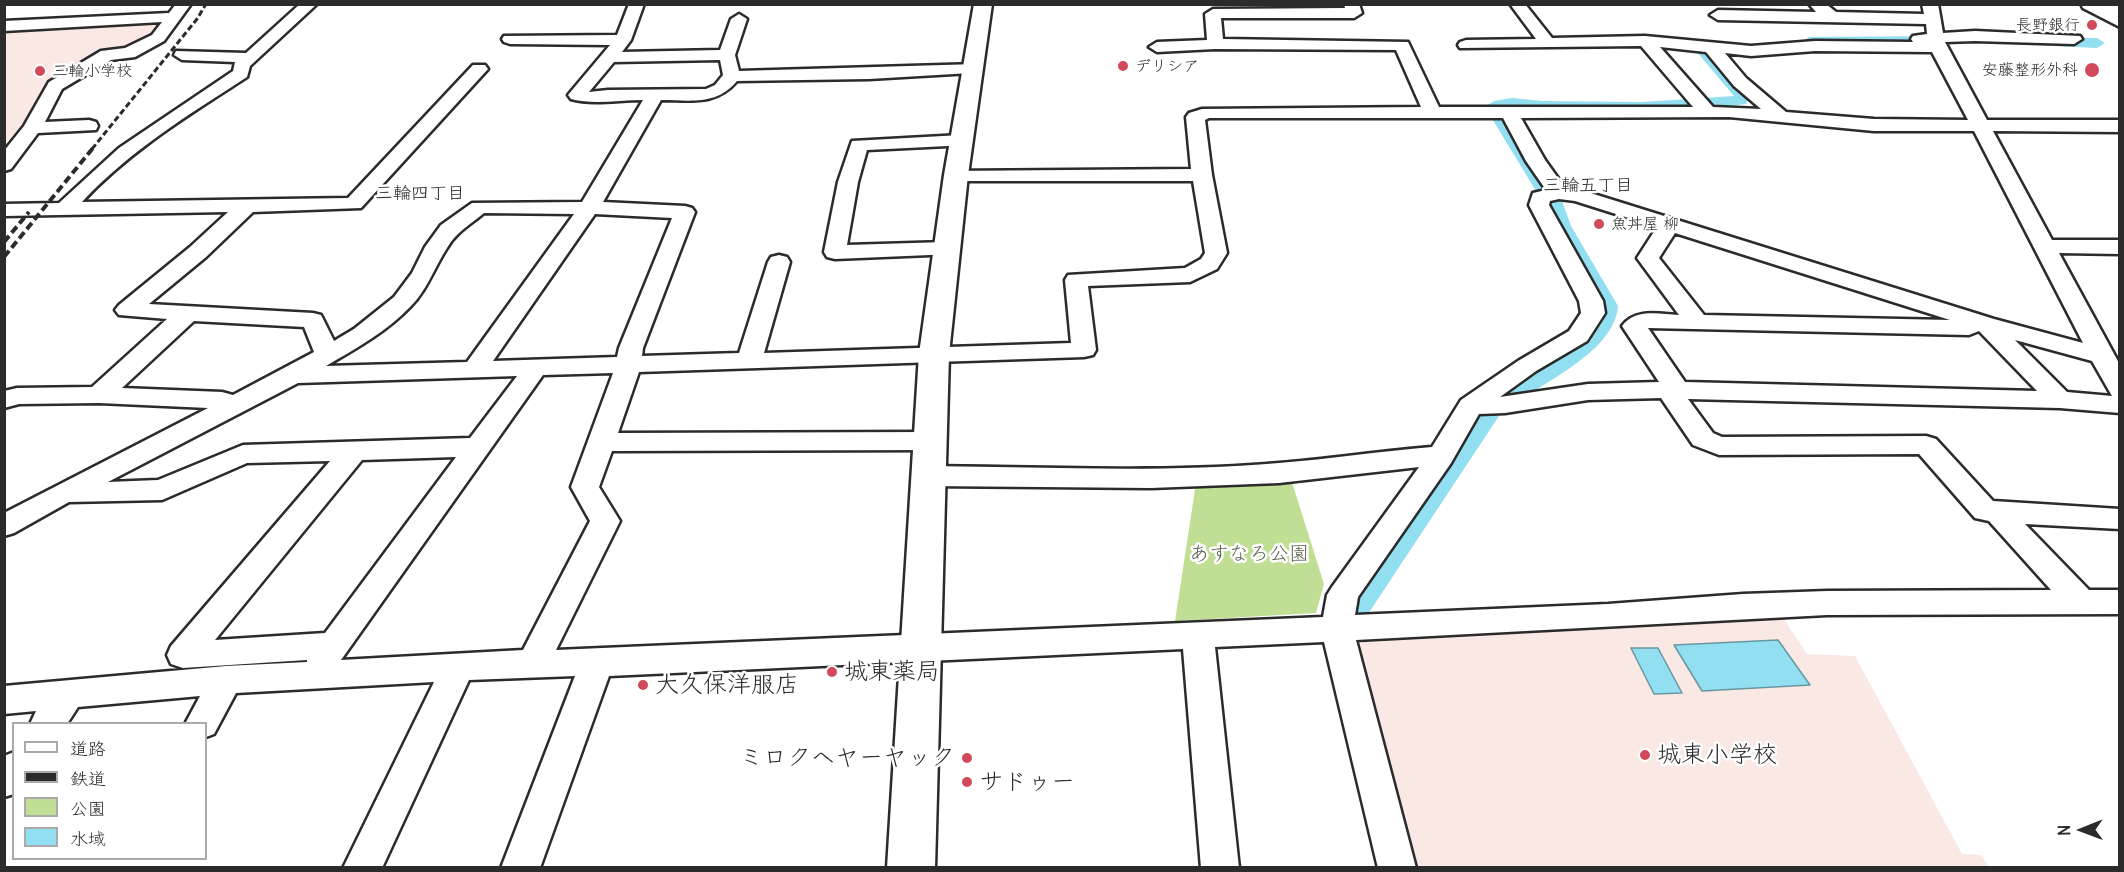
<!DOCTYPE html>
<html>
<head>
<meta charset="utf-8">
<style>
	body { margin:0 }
	#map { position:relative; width:2124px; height:872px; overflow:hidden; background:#fff; font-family:Delius,"Klee One",sans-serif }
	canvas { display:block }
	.frame { position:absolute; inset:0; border:6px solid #2b2b2b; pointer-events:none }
	.legend { position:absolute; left:12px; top:722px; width:195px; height:138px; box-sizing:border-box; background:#fff; border:2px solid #aaa; margin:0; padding:8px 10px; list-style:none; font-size:18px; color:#2b2b2b }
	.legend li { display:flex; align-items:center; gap:12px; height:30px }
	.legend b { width:30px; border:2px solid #aaa }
	.north { position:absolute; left:2052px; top:800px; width:60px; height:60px; -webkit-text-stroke:4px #fff; paint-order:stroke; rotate:269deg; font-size:16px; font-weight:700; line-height:24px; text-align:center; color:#2b2b2b }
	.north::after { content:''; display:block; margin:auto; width:21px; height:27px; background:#2b2b2b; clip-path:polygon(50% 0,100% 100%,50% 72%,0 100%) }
</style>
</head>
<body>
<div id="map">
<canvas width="2124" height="872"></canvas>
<div class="frame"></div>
<ul class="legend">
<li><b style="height:8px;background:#fff"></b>道路</li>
<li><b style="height:8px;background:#2b2b2b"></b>鉄道</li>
<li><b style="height:16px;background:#c1de95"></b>公園</li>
<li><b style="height:16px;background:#91dff0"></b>水域</li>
</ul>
<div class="north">N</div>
</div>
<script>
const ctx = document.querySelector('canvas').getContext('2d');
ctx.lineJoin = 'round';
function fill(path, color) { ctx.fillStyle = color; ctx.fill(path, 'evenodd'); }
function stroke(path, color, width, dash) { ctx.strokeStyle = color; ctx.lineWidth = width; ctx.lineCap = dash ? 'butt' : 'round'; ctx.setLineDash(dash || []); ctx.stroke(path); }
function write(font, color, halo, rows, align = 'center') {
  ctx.font = font + ' Delius,"Klee One",sans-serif'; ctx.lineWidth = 5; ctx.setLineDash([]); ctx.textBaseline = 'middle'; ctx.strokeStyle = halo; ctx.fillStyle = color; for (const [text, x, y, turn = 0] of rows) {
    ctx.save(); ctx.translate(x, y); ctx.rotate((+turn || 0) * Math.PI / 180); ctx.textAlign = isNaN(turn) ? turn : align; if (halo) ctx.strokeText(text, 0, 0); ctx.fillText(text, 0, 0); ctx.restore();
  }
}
fill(new Path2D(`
	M 167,20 L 151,38 L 129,46 L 46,89 L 25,129 L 5,154 L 5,28 Z
	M 1781,615 L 1807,654 L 1855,656 L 1962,854 L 1981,855 L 1989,867 L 1410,867 L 1355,651 L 1365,639 Z`), '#f9e8e3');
fill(new Path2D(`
	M 1291,479 L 1324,584 L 1316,613 L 1175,621 L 1196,483 Z`), '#c1de95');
const water = new Path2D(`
	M 1778,640 L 1810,685 L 1702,691 L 1674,645 Z
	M 1631,648 L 1658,648 L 1682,693 L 1654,694 Z`);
fill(water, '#91dff0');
stroke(water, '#6897a1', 1.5);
fill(new Path2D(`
	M 1947,36 L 1955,41 L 1952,44 L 1809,47 L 1801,42 L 1809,37 Z
	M 2040,37 L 2097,38 L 2105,43 L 2097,48 L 2035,45 L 2032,42 L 2035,39 Z
	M 1699,40 L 1730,42 L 1733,45 L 1730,48 L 1711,50 L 1734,78 L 1751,94 L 1746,104 L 1691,110 L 1642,112 L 1504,109 L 1553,187 L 1550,191 L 1536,191 L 1485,107 L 1494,101 L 1512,98 L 1543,101 L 1642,102 L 1734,96 L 1691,45 Z
	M 1554,196 L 1561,198 L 1571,226 L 1618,306 C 1614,356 1533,385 1499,416 L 1364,620 L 1353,624 L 1342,620 L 1338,612 L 1342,604 L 1481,404 L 1496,392 L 1556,355 L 1586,333 L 1595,317 L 1596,306 L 1551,226 L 1544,202 L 1547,198 Z`), '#91dff0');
const minor = new Path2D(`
	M 176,4 L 191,4 L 164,41 L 135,57 L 111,60 L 62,89 L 45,122 L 89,120 L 96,122 L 98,126 L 96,130 L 38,133 L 11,169 L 4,171 L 4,151 L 24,126 L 49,82 L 101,51 L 125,48 L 152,35 L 162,22 L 4,31 L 4,21 L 169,13 Z
	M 300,4 L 317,4 L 250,66 L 247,77 C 190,114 129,151 82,202 L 348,198 L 473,65 L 485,65 L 488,69 L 361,208 L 253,212 L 206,257 L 149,304 L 313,313 L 321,315 L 334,341 L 354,329 L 394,297 L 412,273 L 425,247 L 441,225 L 472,203 L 582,202 L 643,100 C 618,100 594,105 571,99 L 568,95 L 610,45 L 510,44 L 504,42 L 502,39 L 504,36 L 617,35 L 629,4 L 644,4 L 631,40 L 622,52 L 720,50 L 731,19 L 739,14 L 747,19 L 735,55 L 739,71 L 977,64 L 980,68 L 977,72 L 971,73 L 869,79 L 737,81 C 716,106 691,100 661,100 L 603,202 L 685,206 L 692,208 L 695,212 L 643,348 L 642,356 L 739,353 L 768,262 L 771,257 L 779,255 L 787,257 L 790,262 L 764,353 L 1071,343 L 1065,280 L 1068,275 L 1185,268 L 1201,259 L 1205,253 L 1193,181 L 956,181 L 949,179 L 946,175 L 949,171 L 1191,169 L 1186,117 L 1189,113 L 1202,109 L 1421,107 L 1396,50 L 1215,49 L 1157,52 L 1149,47 L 1157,42 L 1207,40 L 1205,14 L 1213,9 L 1345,8 L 1344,4 L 1359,4 L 1362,13 L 1354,18 L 1221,18 L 1223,39 L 1408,42 L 1439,107 L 1693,107 L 1641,46 L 1460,48 L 1458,45 L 1460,42 L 1466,40 L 1536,39 L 1510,4 L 1525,4 L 1552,38 L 1645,36 L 1751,46 L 1815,41 L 1913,42 L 1911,39 L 1913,36 L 1927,34 L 1926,24 L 1718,20 L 1710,15 L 1718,10 L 1816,12 L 1809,4 L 1826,4 L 1836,12 L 1924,14 L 1922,4 L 1938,4 L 1943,33 L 1975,31 L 2080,36 L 2082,39 L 2074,44 L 1975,41 L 1945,42 L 1987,120 L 2120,120 L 2120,132 L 1993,131 L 2052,240 L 2120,240 L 2120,254 L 2059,253 L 2120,365 L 2120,413 L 2060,408 L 1688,399 L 1713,433 L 1722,437 L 1926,436 L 1936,439 L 1993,501 L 2120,509 L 2120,529 L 2025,524 L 2089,590 L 2120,590 L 2120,614 L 1827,615 L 1356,640 L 1416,868 L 1378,868 L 1324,642 L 1215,647 L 1239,868 L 1201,868 L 1183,649 L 609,676 L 540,868 L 501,868 L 575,676 L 469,680 L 382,868 L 343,868 L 434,682 L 236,693 L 214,734 L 206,737 L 206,724 L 185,724 L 200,696 L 78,707 L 67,724 L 30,724 L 36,711 L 4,714 L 4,686 L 226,666 L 307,662 L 307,660 L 183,668 L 171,664 L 167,655 L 171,646 L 330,461 L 247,463 L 162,500 L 69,502 L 14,533 L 4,536 L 4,513 L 208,408 L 99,403 L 19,404 L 4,408 L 4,391 L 17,388 L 92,387 L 167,319 L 119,315 L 115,310 L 119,305 L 190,247 L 228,212 L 4,216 L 4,204 L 59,203 L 119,148 L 233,71 L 235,62 L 182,60 L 174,55 L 176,51 L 246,53 ZM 1660,47 L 1706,52 L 1734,86 L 1761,109 L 1713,107 ZM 1815,51 L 1932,52 L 1968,120 L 1874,119 L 1786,112 L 1746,78 L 1725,53 L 1751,56 ZM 720,60 L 723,75 L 715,85 L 706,89 L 608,90 L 589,92 L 614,62 ZM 1729,117 L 1874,131 L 1974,131 L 2083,343 L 1994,319 L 1584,191 L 1565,188 L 1545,160 L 1521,118 ZM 1209,118 L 1503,118 L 1526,161 L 1546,190 L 1533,193 L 1529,205 L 1579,301 L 1581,313 L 1569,331 L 1518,361 L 1461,400 L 1432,447 C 1381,451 1330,459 1279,463 C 1163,473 1045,467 929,466 L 919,469 L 915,476 L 919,483 L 929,486 L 1151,488 L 1279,483 L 1419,467 L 1332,587 L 1327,595 L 1323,617 L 556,650 L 620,521 L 599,487 L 612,451 L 931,450 L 941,447 L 945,441 L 941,435 L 931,432 L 618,433 L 639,372 L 1084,357 L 1093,355 L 1096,350 L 1088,286 L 1190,282 L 1217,269 L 1227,253 L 1212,175 L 1205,120 ZM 1559,199 L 1575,201 L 1657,227 L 1637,258 L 1679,315 C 1659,314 1635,308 1622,326 L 1659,382 L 1588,384 L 1500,397 L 1536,371 L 1587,341 L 1605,313 L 1603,301 L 1549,205 L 1550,201 ZM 484,213 L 574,214 L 467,362 L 326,366 C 355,349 386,332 410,307 C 427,290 434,268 447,248 C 455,233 471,224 484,213 ZM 595,214 L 672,218 L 619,348 L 617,357 L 493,361 ZM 1675,233 L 1950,320 L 1704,315 L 1659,258 ZM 194,321 L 304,327 L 314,352 L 233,395 L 222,392 L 122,388 ZM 1648,328 L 1969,335 L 1979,331 L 2037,391 L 1685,382 ZM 2015,340 L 2092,361 L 2112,396 L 2067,392 ZM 613,373 L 571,487 L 590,521 L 523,650 L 341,660 L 543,375 ZM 517,376 L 470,438 L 243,445 L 158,480 L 108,482 L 298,383 ZM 1661,398 L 1693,445 L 1719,455 L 1919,454 L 1975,518 L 1989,521 L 2051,590 L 1827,591 L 1743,594 L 1608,604 L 1355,615 L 1358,597 L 1451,463 L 1479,414 L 1505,413 L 1588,400 ZM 456,457 L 325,633 L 215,640 L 362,460 Z
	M 961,135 L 968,137 L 971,141 L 968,145 L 867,150 L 858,182 L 847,245 L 946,242 L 954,244 L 957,249 L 954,254 L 835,259 L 827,257 L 824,252 L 838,182 L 852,141 Z
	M 14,752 L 14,794 L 4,797 L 4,756 Z`);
const tertiary = new Path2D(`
	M 974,4 L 992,4 L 968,175 L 949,354 L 935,868 L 887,868 L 919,354 L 944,175 Z
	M 2099,4 L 2120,4 L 2120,13 L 2101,8 Z`);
const trunk = new Path2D(`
	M 2081,4 L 2105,4 L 2120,13 L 2120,27 L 2083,8 Z`);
stroke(minor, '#2b2b2b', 5);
stroke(tertiary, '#2b2b2b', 5);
stroke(trunk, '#2b2b2b', 5);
fill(minor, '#fff');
fill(tertiary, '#fff');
fill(trunk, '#fff');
stroke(new Path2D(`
	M 92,149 L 197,19 L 206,4`), '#2b2b2b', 3, [6, 3]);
stroke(new Path2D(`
	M 4,242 L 29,212
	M 4,257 L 93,148`), '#2b2b2b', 4, [8, 4]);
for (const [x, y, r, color] of [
	[2092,25,6,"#d1495b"],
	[1123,66,6,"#d1495b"],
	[2092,70,8,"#d1495b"],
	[40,71,6,"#d1495b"],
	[1599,224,6,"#d1495b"],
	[832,672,6,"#d1495b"],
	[643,685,6,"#d1495b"],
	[1645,755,6,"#d1495b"],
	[967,758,6,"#d1495b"],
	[967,782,6,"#d1495b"]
]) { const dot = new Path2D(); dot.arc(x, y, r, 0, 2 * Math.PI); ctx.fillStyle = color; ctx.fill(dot); stroke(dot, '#fff', 2); }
write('16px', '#2b2b2b', '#fff', [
	["長野銀行",2080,25,"right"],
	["デリシア",1135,66],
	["安藤整形外科",2078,70,"right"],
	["三輪小学校",52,71],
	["魚丼屋 柳",1611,224]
], 'left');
write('18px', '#2b2b2b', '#fff', [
	["三輪五丁目",1588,186],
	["三輪四丁目",420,194]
]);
write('20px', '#58614b', '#fff', [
	["あすなろ公園",1249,554]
]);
write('24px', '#2b2b2b', '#fff', [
	["城東薬局",844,672],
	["大久保洋服店",655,685],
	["城東小学校",1657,755],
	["ミロクヘヤーヤック",955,758,"right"],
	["サドゥー",979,782]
], 'left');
</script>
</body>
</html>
